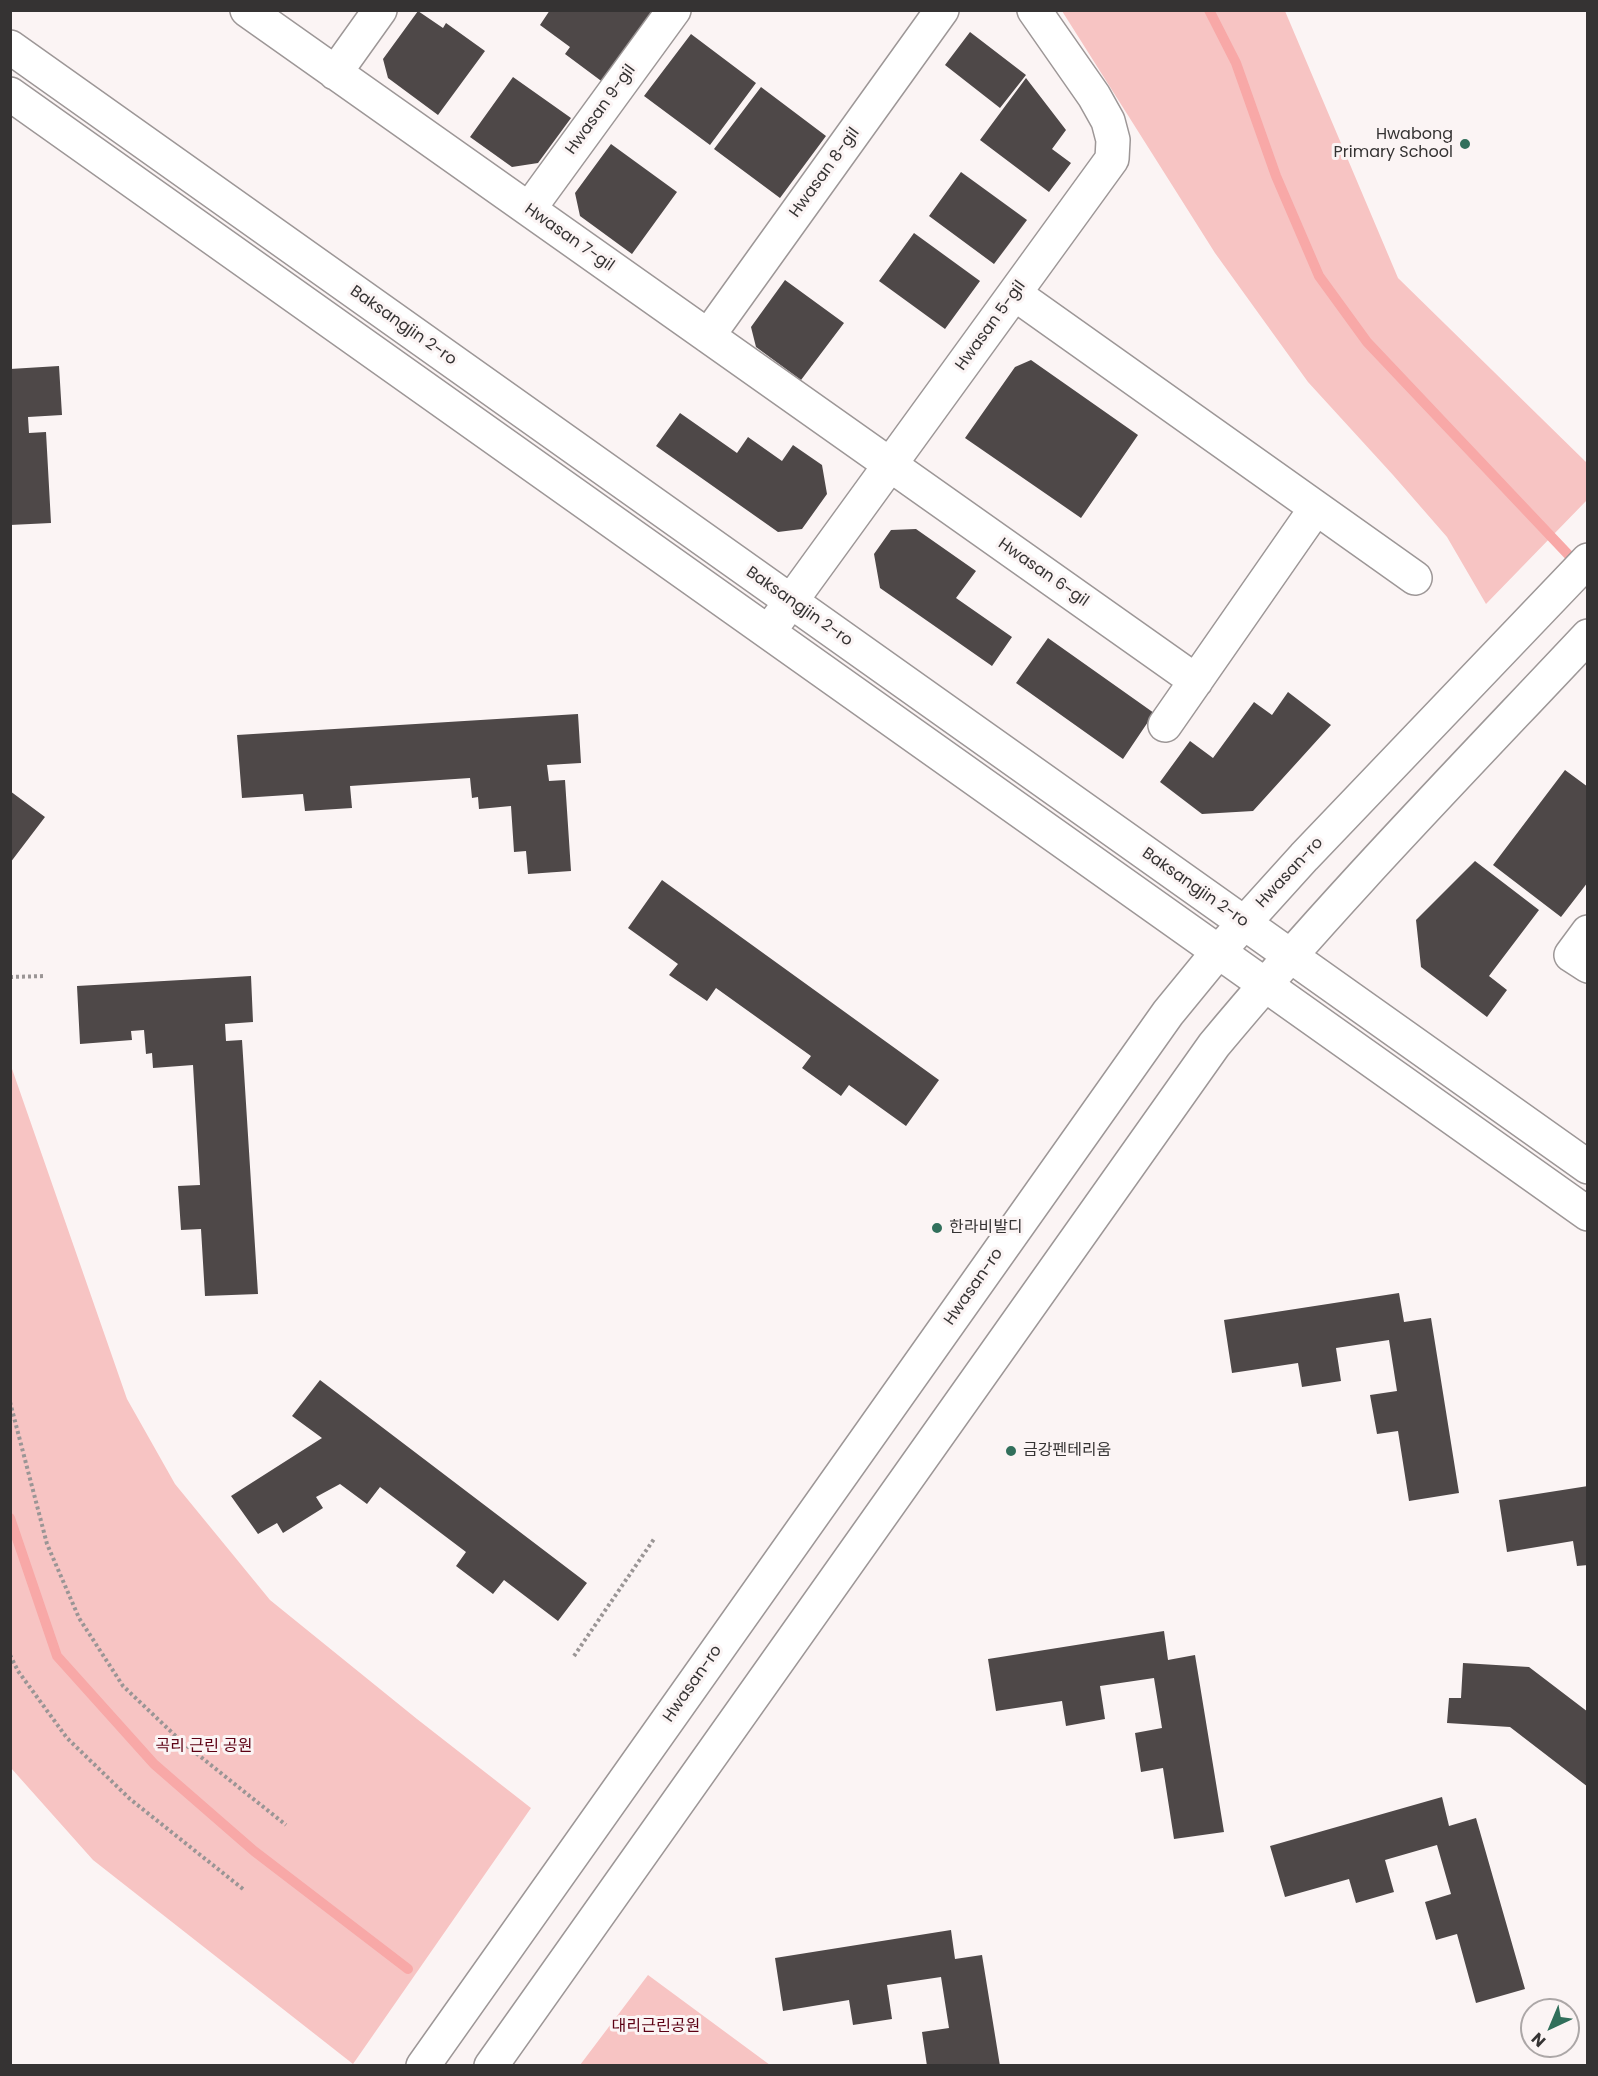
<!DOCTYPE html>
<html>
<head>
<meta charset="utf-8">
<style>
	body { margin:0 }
	#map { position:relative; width:1598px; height:2076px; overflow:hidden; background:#fbf4f4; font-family:Poppins,sans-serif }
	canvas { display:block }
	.frame { position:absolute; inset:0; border:12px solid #353333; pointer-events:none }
	.north { position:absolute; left:1520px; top:1998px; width:60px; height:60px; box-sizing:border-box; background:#fbf4f4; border:2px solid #aca7a7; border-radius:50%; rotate:224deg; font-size:16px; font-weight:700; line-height:24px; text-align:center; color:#353333 }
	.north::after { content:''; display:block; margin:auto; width:21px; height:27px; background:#316f5b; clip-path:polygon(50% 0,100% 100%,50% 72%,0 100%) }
</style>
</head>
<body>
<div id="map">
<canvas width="1598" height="2076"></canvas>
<div class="frame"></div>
<div class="north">N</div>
</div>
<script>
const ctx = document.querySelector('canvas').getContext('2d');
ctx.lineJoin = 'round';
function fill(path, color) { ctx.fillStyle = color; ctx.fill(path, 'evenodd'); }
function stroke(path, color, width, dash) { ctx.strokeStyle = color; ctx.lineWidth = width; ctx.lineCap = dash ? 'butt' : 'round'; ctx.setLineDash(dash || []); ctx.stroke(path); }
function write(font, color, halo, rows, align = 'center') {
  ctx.font = font + ' Poppins,"Noto Sans KR",sans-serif'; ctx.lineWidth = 6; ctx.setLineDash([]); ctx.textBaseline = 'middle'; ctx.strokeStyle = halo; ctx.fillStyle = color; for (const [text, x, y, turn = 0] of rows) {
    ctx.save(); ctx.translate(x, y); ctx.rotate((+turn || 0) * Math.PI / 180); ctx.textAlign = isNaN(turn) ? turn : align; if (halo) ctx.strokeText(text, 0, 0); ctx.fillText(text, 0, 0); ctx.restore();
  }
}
fill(new Path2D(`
	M 1062,11 L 1285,11 L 1398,278 L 1587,463 L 1587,500 L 1486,604 L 1447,537 L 1393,475 L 1308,382 L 1215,253 Z
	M 11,1066 L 127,1399 L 175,1484 L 270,1600 L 417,1719 L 531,1808 L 353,2064 L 93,1860 L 11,1768 Z
	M 648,1975 L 770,2065 L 580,2065 Z`), '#f7c4c3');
stroke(new Path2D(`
	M 1209,10 L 1236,63 L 1276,176 L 1319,276 L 1367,342 L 1579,566
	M 10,1518 L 57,1656 L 154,1764 L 254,1851 L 408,1969`), '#f8a8a7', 10);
fill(new Path2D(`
	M 550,10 L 655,10 L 604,83 L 565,54 L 570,47 L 540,25 Z
	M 418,11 L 443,28 L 446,23 L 485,51 L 438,115 L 388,78 L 383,59 Z
	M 970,32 L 1026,75 L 1000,108 L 945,65 Z
	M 691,34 L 756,83 L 710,145 L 644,96 Z
	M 513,77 L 571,118 L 538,163 L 512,167 L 470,137 Z
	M 1026,78 L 1066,130 L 1052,149 L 1071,163 L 1049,192 L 980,140 Z
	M 761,87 L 826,136 L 780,198 L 714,149 Z
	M 611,144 L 677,192 L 632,254 L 580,216 L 575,193 Z
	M 961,172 L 1027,220 L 994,264 L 929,216 Z
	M 914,233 L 980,281 L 945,329 L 879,281 Z
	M 785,280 L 844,323 L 801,380 L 756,347 L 751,327 Z
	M 1031,360 L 1138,435 L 1081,518 L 965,438 L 1015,367 Z
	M 59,366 L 62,415 L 28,417 L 29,433 L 46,432 L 51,523 L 10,525 L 10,369 Z
	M 680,413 L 737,453 L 748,437 L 782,461 L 793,445 L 822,465 L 827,494 L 802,529 L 778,532 L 656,446 Z
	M 916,529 L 976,571 L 956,598 L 1012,637 L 992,666 L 880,588 L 874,554 L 891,530 Z
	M 1048,638 L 1154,713 L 1123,759 L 1016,683 Z
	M 1288,692 L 1331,725 L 1253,811 L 1202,814 L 1160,782 L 1190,741 L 1213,758 L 1254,702 L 1272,715 Z
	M 578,714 L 581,763 L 547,765 L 549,781 L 565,780 L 571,871 L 528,874 L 526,851 L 514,852 L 511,806 L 479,809 L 478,797 L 472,798 L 470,778 L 350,786 L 352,808 L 305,811 L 303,794 L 242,798 L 237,735 Z
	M 1565,770 L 1588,787 L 1588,882 L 1561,917 L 1493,865 Z
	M 10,791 L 45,817 L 10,863 Z
	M 1475,861 L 1539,910 L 1489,976 L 1507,990 L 1487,1017 L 1421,967 L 1416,920 Z
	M 662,880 L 939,1080 L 906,1126 L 849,1085 L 841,1096 L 802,1068 L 811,1056 L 716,988 L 707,1001 L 669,975 L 678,964 L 628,928 Z
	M 251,976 L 253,1022 L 225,1024 L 226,1041 L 242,1040 L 258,1294 L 205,1296 L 201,1229 L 181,1230 L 178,1186 L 200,1185 L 193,1065 L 153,1068 L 152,1053 L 146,1054 L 144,1030 L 131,1031 L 132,1040 L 80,1044 L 77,986 Z
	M 1399,1293 L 1404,1322 L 1431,1318 L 1459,1493 L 1409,1501 L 1398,1431 L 1377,1434 L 1370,1395 L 1397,1391 L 1389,1340 L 1336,1348 L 1341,1381 L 1302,1387 L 1298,1363 L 1232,1373 L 1224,1320 Z
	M 320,1380 L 587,1583 L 558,1621 L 504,1580 L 493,1594 L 456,1566 L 466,1552 L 380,1487 L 367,1504 L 340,1484 L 316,1497 L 323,1508 L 283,1533 L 277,1523 L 258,1534 L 231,1496 L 322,1438 L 292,1416 Z
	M 1588,1486 L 1588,1565 L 1577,1566 L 1573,1541 L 1507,1552 L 1499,1500 Z
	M 1164,1631 L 1168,1660 L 1195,1655 L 1224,1832 L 1174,1839 L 1163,1768 L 1141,1772 L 1135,1733 L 1162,1728 L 1154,1678 L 1100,1686 L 1105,1719 L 1066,1726 L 1062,1701 L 996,1711 L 988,1659 Z
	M 1463,1663 L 1529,1667 L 1588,1712 L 1588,1787 L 1510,1727 L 1447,1723 L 1449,1698 L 1461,1698 Z
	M 1442,1797 L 1449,1826 L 1476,1818 L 1525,1989 L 1476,2003 L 1457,1934 L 1436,1940 L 1425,1902 L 1451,1894 L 1437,1845 L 1385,1860 L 1394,1892 L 1356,1903 L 1349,1879 L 1285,1897 L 1270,1846 Z
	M 951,1930 L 955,1959 L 982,1955 L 1000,2066 L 927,2066 L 922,2032 L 949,2028 L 941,1977 L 887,1985 L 892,2019 L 853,2025 L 849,2000 L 783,2011 L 775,1958 Z`), '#4e4848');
const minor = new Path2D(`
	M 247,10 L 1196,681
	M 10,47 L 1588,1167
	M 335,73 L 380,10
	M 10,94 L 1588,1214
	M 529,209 L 674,10
	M 1015,294 L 1415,578
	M 708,336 L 942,10
	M 778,619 L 1112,159 L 1113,140 L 1108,121 L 1094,96 L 1034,10
	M 1165,725 L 1316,508
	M 1588,932 L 1571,955 L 1588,966
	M 423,2066 L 1168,1013 L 1218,952 L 1304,857 L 1588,560
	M 491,2066 L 1214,1045 C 1332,903 1461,771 1588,636`);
stroke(minor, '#9d9797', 36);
stroke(new Path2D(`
	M 10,977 L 46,976
	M 10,1402 L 47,1544 L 79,1618 L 123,1686 L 182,1742 L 286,1825
	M 10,1655 L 18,1671 L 67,1738 L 130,1799 L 243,1889
	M 574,1656 L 654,1539`), '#9a9595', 4, [3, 3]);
stroke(minor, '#fff', 33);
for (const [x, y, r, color] of [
	[1465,144,6,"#316f5b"],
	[937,1228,6,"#316f5b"],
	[1011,1451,6,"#316f5b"]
]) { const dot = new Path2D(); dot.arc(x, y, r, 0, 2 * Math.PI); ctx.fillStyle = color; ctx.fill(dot); stroke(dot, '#fbf4f4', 2); }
write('16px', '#353333', '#fbf4f4', [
	["Hwasan 9-gil",601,110,-54],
	["Hwasan 8-gil",825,173,-54],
	["Hwasan 7-gil",569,238,35],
	["Baksangjin 2-ro",403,326,35],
	["Hwasan 5-gil",991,326,-54],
	["Hwasan 6-gil",1043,573,35],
	["Baksangjin 2-ro",799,607,35],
	["Hwasan-ro",1290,873,-47],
	["Baksangjin 2-ro",1195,888,35],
	["Hwasan-ro",974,1287,-55],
	["Hwasan-ro",693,1684,-55]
]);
write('16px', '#353333', '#fbf4f4', [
	["Hwabong",1453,135,"right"],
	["Primary School",1453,153,"right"],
	["한라비발디",949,1228],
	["금강펜테리움",1023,1451]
], 'left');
write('16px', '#5c0013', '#fbf4f4', [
	["곡리 근린 공원",204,1747],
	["대리근린공원",656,2027]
]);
</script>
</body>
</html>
